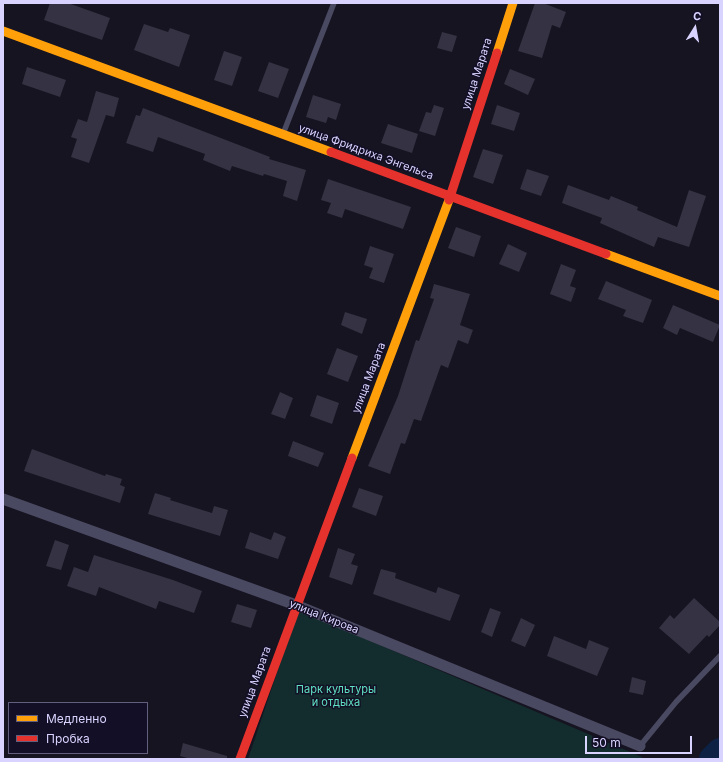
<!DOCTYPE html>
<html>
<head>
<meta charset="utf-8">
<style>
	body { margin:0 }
	#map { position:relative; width:723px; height:762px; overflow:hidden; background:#161421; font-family:Inter,sans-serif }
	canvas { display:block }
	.frame { position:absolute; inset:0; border:4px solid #d9d4ff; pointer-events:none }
	.legend { position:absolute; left:8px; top:702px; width:140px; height:52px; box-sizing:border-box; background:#130f26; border:1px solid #625e7d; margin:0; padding:5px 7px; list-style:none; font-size:12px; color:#d9d4ff }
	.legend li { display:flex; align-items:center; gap:8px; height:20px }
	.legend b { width:20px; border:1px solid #625e7d }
	.north { position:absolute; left:675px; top:8px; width:40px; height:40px; -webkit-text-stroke:3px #130f26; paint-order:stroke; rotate:11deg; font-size:11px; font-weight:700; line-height:16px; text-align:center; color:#d9d4ff }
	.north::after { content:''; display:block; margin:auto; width:14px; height:18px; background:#d9d4ff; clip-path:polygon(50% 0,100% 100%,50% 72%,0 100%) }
	.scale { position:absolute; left:585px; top:736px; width:107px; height:18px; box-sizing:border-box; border:2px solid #d9d4ff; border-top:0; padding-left:5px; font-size:12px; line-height:14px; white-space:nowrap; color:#d9d4ff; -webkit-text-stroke:3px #130f26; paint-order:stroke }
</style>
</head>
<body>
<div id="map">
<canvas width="723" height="762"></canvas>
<div class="frame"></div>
<ul class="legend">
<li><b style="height:5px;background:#ff9f0a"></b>Медленно</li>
<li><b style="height:5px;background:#e5322d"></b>Пробка</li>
</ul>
<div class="north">С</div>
<div class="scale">50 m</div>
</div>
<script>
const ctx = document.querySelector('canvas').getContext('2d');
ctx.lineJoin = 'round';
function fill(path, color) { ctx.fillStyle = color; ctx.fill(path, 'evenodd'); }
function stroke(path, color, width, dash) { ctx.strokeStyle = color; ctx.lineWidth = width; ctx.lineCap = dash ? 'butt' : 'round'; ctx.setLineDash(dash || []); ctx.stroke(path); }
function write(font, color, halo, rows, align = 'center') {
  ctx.font = font + ' Inter,sans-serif'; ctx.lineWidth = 3; ctx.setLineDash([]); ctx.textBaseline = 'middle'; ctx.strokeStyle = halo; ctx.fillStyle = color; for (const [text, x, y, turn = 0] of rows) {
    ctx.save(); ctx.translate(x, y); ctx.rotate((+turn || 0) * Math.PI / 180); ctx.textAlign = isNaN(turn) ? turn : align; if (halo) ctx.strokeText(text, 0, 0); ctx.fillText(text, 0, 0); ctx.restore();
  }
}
fill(new Path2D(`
	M 298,610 L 642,757 L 641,759 L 248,759 Z`), '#132c2d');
stroke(new Path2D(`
	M 712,759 L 720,751`), '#0d2144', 26);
fill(new Path2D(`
	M 50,3 L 68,3 L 110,18 L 102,40 L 44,20 Z
	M 535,3 L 543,3 L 566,12 L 560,28 L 552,25 L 542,58 L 518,51 Z
	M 144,24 L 168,32 L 170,28 L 190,35 L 179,67 L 134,50 Z
	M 442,32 L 457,36 L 452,52 L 437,48 Z
	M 224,51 L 242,57 L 232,86 L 214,80 Z
	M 269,62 L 289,69 L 278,98 L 258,91 Z
	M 27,67 L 66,80 L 60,97 L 22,84 Z
	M 510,69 L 535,79 L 528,95 L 504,84 Z
	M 96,91 L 119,98 L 114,117 L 106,115 L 89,163 L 71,157 L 77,139 L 71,137 L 78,119 L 87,122 Z
	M 313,95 L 341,104 L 336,120 L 328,117 L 326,123 L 306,117 Z
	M 434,105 L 444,108 L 435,136 L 419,131 L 426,112 L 431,113 Z
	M 497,105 L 520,113 L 514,131 L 491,124 Z
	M 143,108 L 270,157 L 269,159 L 306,170 L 297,201 L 283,196 L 287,181 L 264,174 L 263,176 L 232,166 L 230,171 L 203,160 L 205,154 L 158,137 L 153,152 L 126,143 L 136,115 L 140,116 Z
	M 388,124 L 418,134 L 412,153 L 381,143 Z
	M 483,149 L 503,155 L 493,184 L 473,177 Z
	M 527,169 L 549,176 L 541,196 L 520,189 Z
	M 328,179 L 411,207 L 403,229 L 345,209 L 342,218 L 327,213 L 331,203 L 321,200 Z
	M 568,185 L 609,200 L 611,196 L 638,207 L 637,210 L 677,227 L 689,190 L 706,196 L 689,247 L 658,237 L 654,247 L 600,223 L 602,218 L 562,203 Z
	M 456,227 L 481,236 L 474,257 L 448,248 Z
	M 508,244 L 527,253 L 519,272 L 499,264 Z
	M 370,246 L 394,254 L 384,283 L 369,278 L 373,268 L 364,265 Z
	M 561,264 L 576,270 L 570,286 L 576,288 L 571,302 L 550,294 Z
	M 606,281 L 652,300 L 643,323 L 623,316 L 626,310 L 598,299 Z
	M 434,284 L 470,294 L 460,325 L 473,330 L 468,344 L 458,340 L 448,368 L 441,365 L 421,421 L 414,419 L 405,444 L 401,443 L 390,474 L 368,466 L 398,396 L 416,340 L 419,341 L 434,299 L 430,298 Z
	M 673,305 L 720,325 L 713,342 L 680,328 L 677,335 L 663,328 Z
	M 345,312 L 367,319 L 362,334 L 341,325 Z
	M 337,348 L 358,356 L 348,382 L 327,374 Z
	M 280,392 L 293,398 L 285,419 L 271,414 Z
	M 317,395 L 339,403 L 332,424 L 310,416 Z
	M 293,441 L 324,453 L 318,467 L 288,456 Z
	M 32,449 L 105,476 L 106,474 L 122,479 L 120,485 L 125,487 L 120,503 L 24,471 Z
	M 359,488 L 383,496 L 376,516 L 352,507 Z
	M 155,493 L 171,498 L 170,500 L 212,513 L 214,506 L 228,510 L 220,536 L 148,514 Z
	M 250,532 L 271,540 L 274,532 L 286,537 L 278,559 L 245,548 Z
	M 55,540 L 69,545 L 61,570 L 46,566 Z
	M 338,548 L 355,554 L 351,564 L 358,566 L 352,585 L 329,577 Z
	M 94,555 L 173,580 L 202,591 L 194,613 L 159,601 L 156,609 L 99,587 L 96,596 L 67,586 L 74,567 L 88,572 Z
	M 381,569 L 396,573 L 395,578 L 436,593 L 438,587 L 460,595 L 450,621 L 373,594 Z
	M 694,598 L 720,622 L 720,625 L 709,637 L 707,635 L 689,654 L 659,628 L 670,615 L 674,619 Z
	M 237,604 L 257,610 L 251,628 L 231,622 Z
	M 490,608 L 501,612 L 492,637 L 481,632 Z
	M 521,618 L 535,625 L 525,647 L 511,641 Z
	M 554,636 L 586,649 L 589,640 L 609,648 L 597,676 L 547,656 Z
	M 632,677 L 646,681 L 643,695 L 629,692 Z
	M 183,743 L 227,756 L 227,759 L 191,759 L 180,756 Z`), '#343243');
stroke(new Path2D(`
	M 283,134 L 334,3
	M 640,746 L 676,702 L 720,656`), '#4a4962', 5.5);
stroke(new Path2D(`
	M 3,499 L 296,605 L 640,746`), '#4a4962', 11);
stroke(new Path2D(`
	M 3,31 L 331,152
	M 497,53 L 513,3
	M 606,254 L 720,296
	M 352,458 L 449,200`), '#ff9f0a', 9);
stroke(new Path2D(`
	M 331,152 L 606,254
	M 449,200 L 497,53
	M 240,759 L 352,458`), '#e5322d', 9);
write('11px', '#d9d4ff', '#130f26', [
	["улица Марата",477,74,-72],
	["улица Фридриха Энгельса",366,152,20],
	["улица Марата",369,378,-69],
	["улица Кирова",324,617,22],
	["улица Марата",255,682,-70]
]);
write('11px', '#5fe0c0', '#130f26', [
	["Парк культуры",336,690],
	["и отдыха",336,703]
]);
</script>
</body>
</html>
